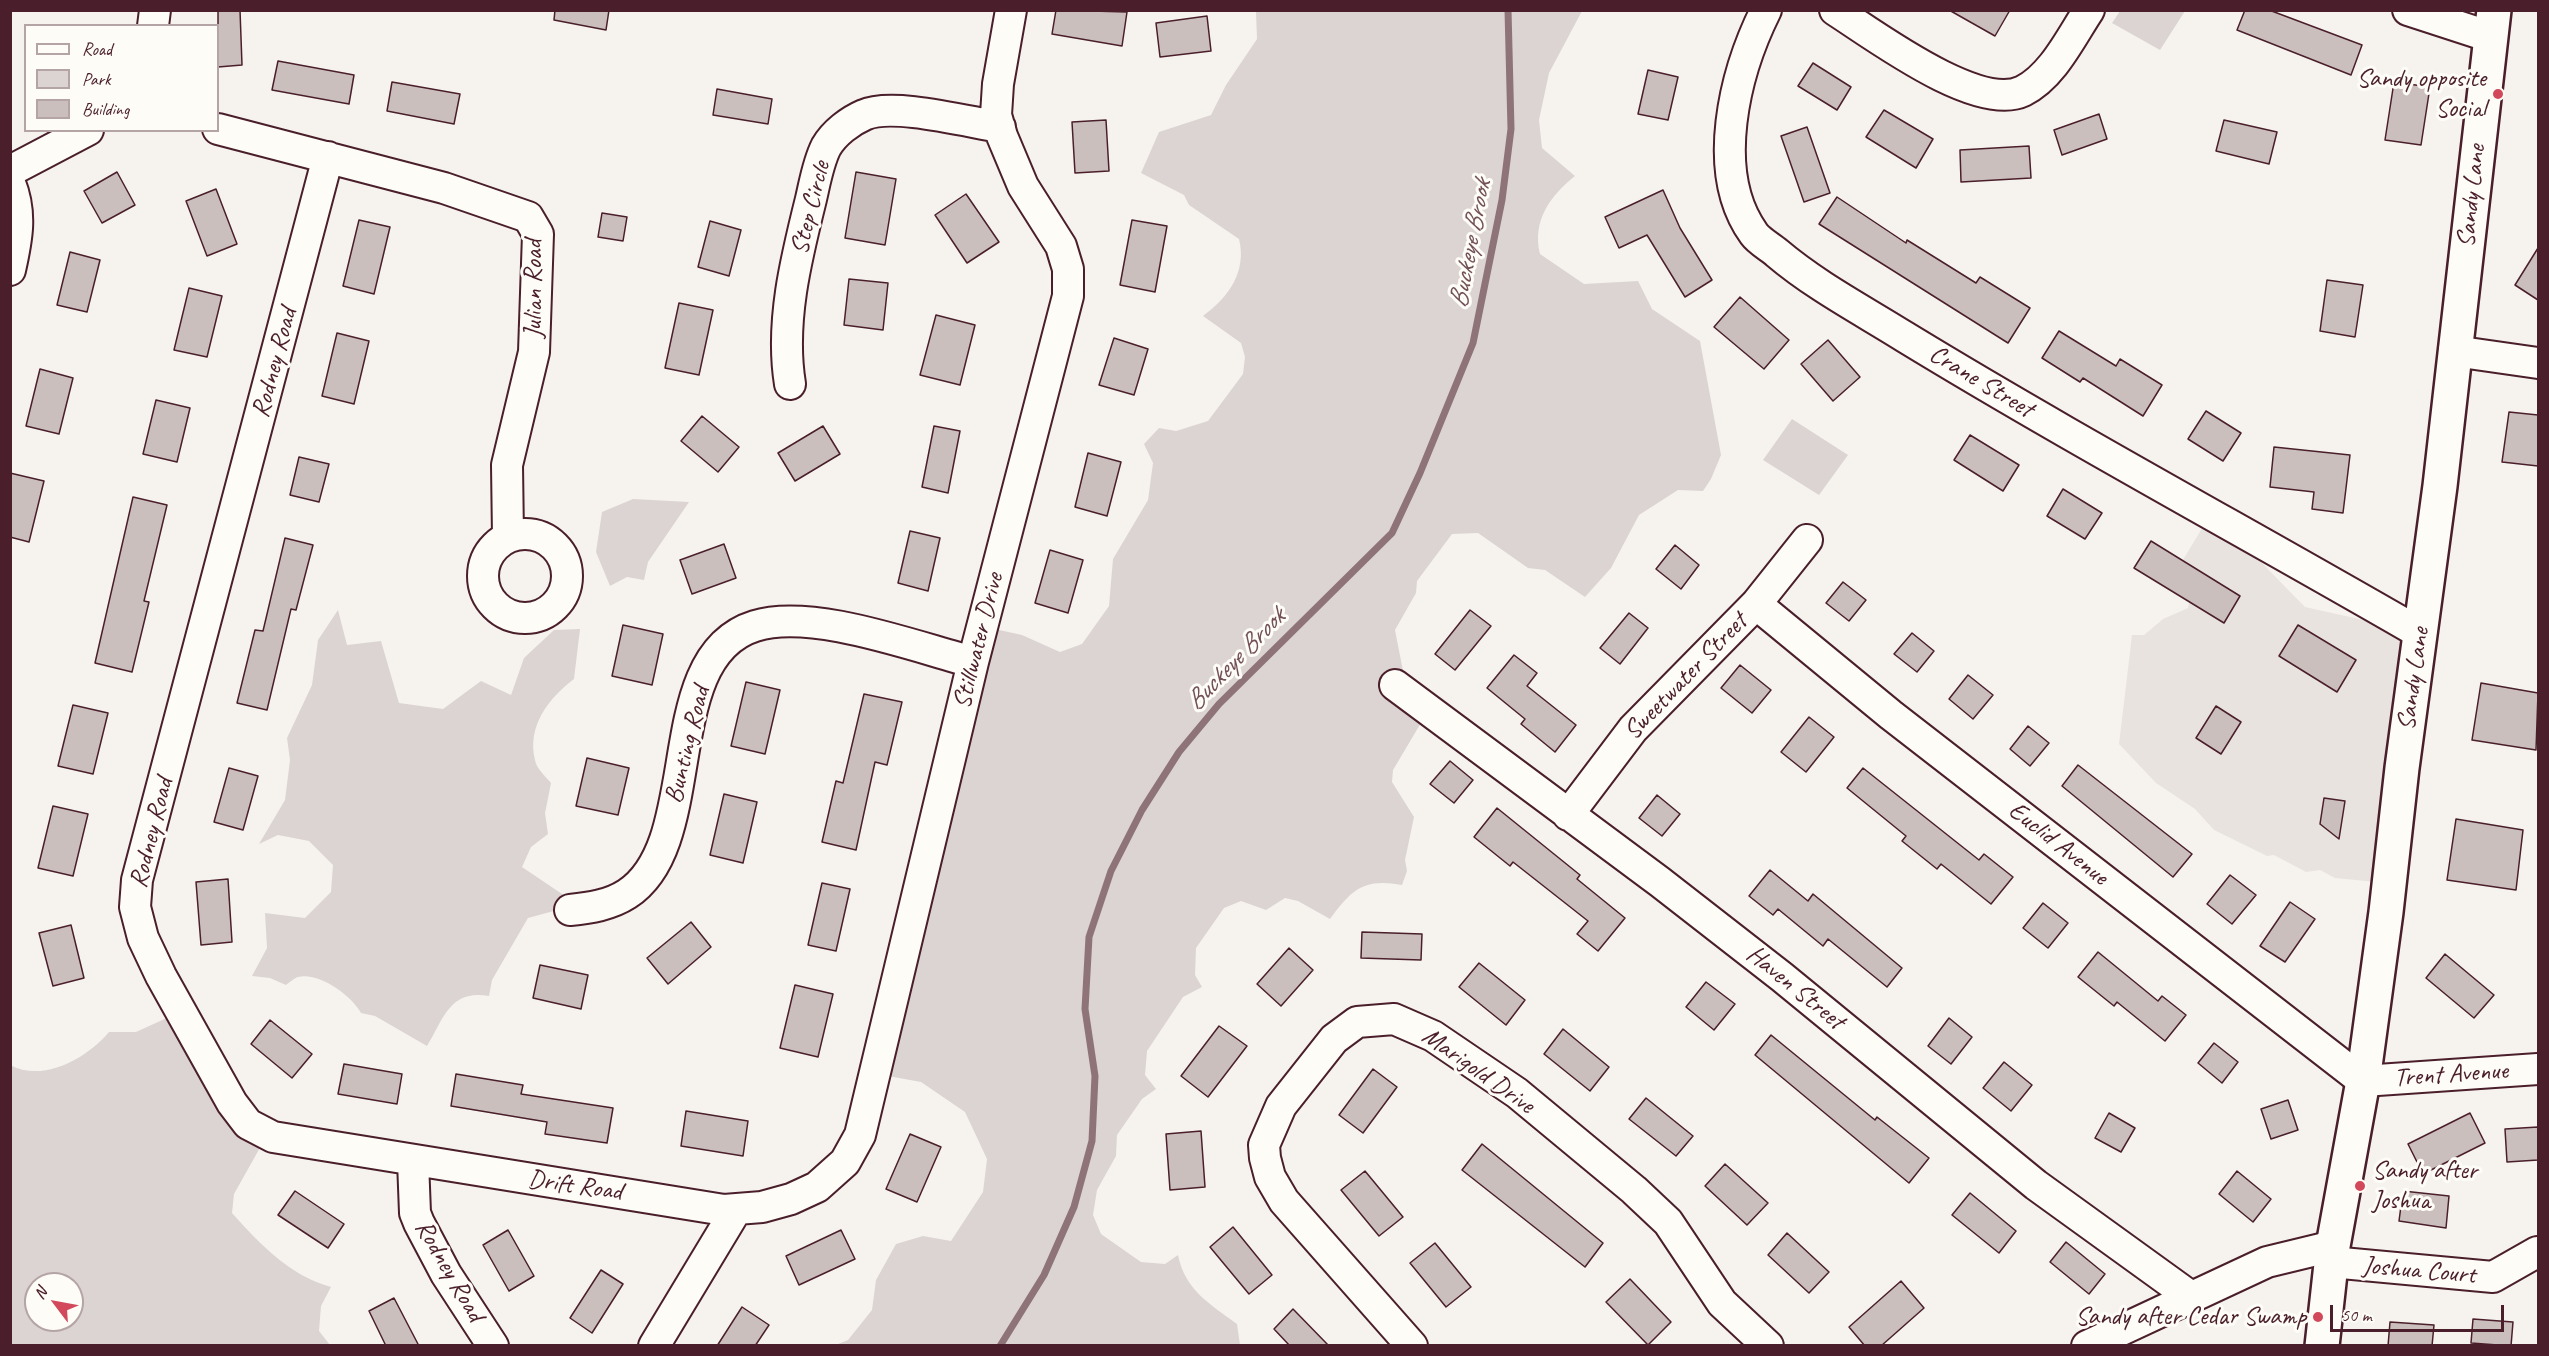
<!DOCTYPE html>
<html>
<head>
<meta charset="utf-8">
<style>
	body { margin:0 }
	#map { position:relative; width:2549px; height:1356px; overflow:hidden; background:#f6f3ef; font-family:Caveat,sans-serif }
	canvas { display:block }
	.frame { position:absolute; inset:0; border:12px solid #4a1f2b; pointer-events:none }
	.legend { position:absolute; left:24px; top:24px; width:195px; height:108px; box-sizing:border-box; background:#fdfcf7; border:2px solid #b5a4a5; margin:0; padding:8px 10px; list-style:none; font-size:18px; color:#4a1f2b }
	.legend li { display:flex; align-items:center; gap:12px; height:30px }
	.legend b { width:30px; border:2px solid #b5a4a5 }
	.north { position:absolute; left:24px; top:1272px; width:60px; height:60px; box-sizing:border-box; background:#fdfcf7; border:2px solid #b5a4a5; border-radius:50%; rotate:302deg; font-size:16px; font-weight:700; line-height:24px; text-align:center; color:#4a1f2b }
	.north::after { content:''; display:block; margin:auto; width:21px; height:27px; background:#d1495b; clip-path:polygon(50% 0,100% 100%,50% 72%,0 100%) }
	.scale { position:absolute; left:2330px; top:1305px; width:174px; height:27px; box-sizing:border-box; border:3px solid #4a1f2b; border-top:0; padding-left:8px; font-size:18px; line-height:21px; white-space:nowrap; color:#4a1f2b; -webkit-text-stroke:4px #fdfcf7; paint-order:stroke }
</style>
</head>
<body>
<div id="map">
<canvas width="2549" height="1356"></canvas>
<div class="frame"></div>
<ul class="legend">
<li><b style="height:8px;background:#fdfcf7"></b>Road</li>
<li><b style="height:16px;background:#dcd4d2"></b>Park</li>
<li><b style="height:16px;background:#cbbfbe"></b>Building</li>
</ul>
<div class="north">N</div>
<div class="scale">50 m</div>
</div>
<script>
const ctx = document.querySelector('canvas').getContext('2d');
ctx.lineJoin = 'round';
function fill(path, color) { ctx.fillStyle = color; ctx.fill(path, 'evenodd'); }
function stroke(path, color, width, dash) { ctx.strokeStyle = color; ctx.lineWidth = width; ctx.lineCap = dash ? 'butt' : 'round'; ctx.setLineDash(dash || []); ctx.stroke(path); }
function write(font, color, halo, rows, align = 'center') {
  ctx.font = font + ' Caveat,sans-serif'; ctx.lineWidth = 6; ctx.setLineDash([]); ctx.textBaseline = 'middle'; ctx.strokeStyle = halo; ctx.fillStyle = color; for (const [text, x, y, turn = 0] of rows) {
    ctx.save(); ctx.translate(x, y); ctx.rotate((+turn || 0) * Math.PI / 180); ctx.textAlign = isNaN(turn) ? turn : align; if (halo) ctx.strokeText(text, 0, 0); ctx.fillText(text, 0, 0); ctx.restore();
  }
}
fill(new Path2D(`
	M 2212,512 L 2305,607 L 2418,632 L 2386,883 L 2335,878 L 2320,870 L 2306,872 L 2274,855 L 2267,856 L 2214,830 L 2195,809 L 2156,783 L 2119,744 L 2132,635 L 2144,635 L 2163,619 L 2188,608 L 2189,602 L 2181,590 L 2181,563 Z`), '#e9e3e0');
fill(new Path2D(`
	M 1275,10 L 1582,11 L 1549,73 L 1539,120 L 1542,148 L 1575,176 C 1550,196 1532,221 1540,254 L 1584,284 L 1638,281 L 1652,309 L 1700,341 L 1721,455 L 1711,479 L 1703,491 L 1678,490 L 1639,515 L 1611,568 L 1585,597 L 1545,570 L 1528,568 L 1478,533 L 1452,534 L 1417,581 L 1416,593 L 1395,630 L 1403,671 L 1434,701 L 1393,770 L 1392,782 L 1414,817 L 1405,860 L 1407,871 L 1402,885 C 1364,878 1352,889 1330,919 L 1298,901 L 1285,898 L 1266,910 L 1241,901 L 1224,908 L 1196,948 L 1195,975 L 1202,987 L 1183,997 L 1147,1051 L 1145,1075 L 1156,1089 L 1142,1099 L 1117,1135 L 1116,1156 L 1097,1190 L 1093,1215 L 1101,1234 L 1141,1262 L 1165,1264 L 1178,1255 C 1185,1290 1210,1304 1237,1324 L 1240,1345 L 833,1346 L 848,1340 L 872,1310 L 876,1280 L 896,1244 L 923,1236 L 951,1241 L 983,1192 L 987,1159 L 965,1112 L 921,1082 L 877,1074 L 981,626 L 1022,635 L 1060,652 L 1082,644 L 1109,606 L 1113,559 L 1148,500 L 1153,463 L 1144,444 L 1159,428 L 1176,431 L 1208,421 L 1243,374 L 1245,357 L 1241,343 L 1203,316 C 1229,297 1247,271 1239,239 L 1189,205 L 1184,195 L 1141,173 L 1159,132 L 1211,115 L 1226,85 L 1257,39 L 1256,12 Z
	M 2120,11 L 2120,10 L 2185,11 L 2160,50 L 2112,23 Z
	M 1792,419 L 1848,455 L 1819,495 L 1763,460 Z
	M 633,499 L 689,502 L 648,562 L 644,580 L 627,577 L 610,586 L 596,552 L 602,512 Z
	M 338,610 L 347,645 L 381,641 L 399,703 L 443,709 L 481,681 L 511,695 L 524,658 L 554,630 L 580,629 L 574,679 C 548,699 527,726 535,760 C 536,768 546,777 551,783 L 545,813 L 548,834 L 531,847 L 522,867 L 565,896 L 561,909 L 528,918 L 492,980 L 489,996 C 450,989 444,1018 427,1046 L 375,1016 L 361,1013 C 351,995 319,972 298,977 C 294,978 289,983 286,985 L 270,978 L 252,976 L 267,948 L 265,913 L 305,918 L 331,892 L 333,865 L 309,841 L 278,835 L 259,844 L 285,800 L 290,760 L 287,738 L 312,685 L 318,640 Z
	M 180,1012 L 266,1137 L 234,1194 L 232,1213 C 261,1245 289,1275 331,1287 L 321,1306 L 319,1331 L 330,1345 L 11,1345 L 10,1065 C 44,1083 87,1058 109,1032 L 136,1032 ZM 36,1284 L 72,1284 L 72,1320 L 36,1320 Z`), '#dcd4d2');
stroke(new Path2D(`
	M 1000,1346 L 1044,1275 L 1074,1207 L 1092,1141 L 1095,1076 L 1085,1009 L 1089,937 L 1111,871 L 1142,810 L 1179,752 L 1219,704 L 1392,533 L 1420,473 L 1473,343 L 1502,200 L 1511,129 L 1508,10`), '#8e7378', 7);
const building = new Path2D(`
	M 218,10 L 240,10 L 242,65 L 218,67 Z
	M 555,10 L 609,10 L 606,30 L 554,20 Z
	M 1056,10 L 1127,12 L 1122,46 L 1052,34 Z
	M 1949,10 L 2010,10 L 1995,36 Z
	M 2245,10 L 2269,10 L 2362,45 L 2351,75 L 2237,30 Z
	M 1207,16 L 1211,51 L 1160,57 L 1156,23 Z
	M 278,61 L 354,75 L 349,104 L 272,90 Z
	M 1813,63 L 1851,87 L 1837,110 L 1798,86 Z
	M 1648,70 L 1678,77 L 1668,120 L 1638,114 Z
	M 392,82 L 460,94 L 454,124 L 387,111 Z
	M 2394,82 L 2430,87 L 2421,145 L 2385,140 Z
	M 717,89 L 772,99 L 768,124 L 713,115 Z
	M 1884,110 L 1933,139 L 1916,168 L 1866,137 Z
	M 2099,114 L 2107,139 L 2062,155 L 2054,130 Z
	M 1106,120 L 1109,171 L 1075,173 L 1072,122 Z
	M 2224,120 L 2277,132 L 2269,164 L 2216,151 Z
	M 1807,127 L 1830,193 L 1804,202 L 1781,136 Z
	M 2029,146 L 2031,178 L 1961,182 L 1960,150 Z
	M 117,172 L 135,205 L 102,223 L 84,191 Z
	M 856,172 L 896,179 L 885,245 L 845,238 Z
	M 216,189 L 237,244 L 207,256 L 186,201 Z
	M 1663,190 L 1680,228 L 1712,280 L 1685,297 L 1647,235 L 1619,248 L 1605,217 Z
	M 966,194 L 999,242 L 967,263 L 935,215 Z
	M 1837,197 L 1906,243 L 1907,240 L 1976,283 L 1980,277 L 2030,308 L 2008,343 L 1819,224 Z
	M 602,213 L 627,217 L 623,241 L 598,237 Z
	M 359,220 L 390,227 L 374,294 L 343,286 Z
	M 1132,220 L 1167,226 L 1155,292 L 1120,285 Z
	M 710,221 L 741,230 L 729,276 L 698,267 Z
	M 2538,248 L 2538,300 L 2515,285 Z
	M 70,252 L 100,260 L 87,312 L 57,305 Z
	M 849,279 L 888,283 L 883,330 L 844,325 Z
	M 2327,280 L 2363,285 L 2355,337 L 2320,331 Z
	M 189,288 L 222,296 L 207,357 L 174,350 Z
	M 1740,297 L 1789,340 L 1764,369 L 1714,327 Z
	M 679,303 L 713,310 L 699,375 L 665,368 Z
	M 936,315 L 975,325 L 960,385 L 920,375 Z
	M 2059,331 L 2116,366 L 2120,359 L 2162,385 L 2143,416 L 2083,378 L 2080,382 L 2042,358 Z
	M 337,333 L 369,341 L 354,404 L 322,396 Z
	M 1114,338 L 1148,349 L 1134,395 L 1099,385 Z
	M 1828,340 L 1860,377 L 1833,401 L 1801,364 Z
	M 40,369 L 73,378 L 59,434 L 26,426 Z
	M 156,400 L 190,408 L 177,462 L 143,454 Z
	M 2206,411 L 2241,433 L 2223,461 L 2188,439 Z
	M 2509,412 L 2538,415 L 2538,466 L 2502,462 Z
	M 702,416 L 739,447 L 718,472 L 681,441 Z
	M 823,426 L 840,454 L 795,481 L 778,453 Z
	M 934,426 L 960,431 L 948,493 L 922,487 Z
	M 1970,435 L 2019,465 L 2003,491 L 1954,460 Z
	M 2274,447 L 2350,455 L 2343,513 L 2312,509 L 2314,492 L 2270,487 Z
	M 1088,453 L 1121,462 L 1107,516 L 1075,507 Z
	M 299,457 L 329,464 L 319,502 L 290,495 Z
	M 10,473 L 44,481 L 29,542 L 10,537 Z
	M 2063,489 L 2102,513 L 2085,539 L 2047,516 Z
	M 133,497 L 167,505 L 144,601 L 149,602 L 132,672 L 95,663 Z
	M 910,531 L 940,538 L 928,591 L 898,583 Z
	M 285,538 L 313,545 L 296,610 L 291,609 L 267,710 L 237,703 L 255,630 L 263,631 Z
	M 2151,541 L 2240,596 L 2224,623 L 2134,568 Z
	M 724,544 L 736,578 L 692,594 L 680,560 Z
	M 1675,545 L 1699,565 L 1681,589 L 1656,569 Z
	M 1050,550 L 1083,560 L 1068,613 L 1035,603 Z
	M 1843,582 L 1866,600 L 1849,621 L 1826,603 Z
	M 1470,610 L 1491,626 L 1455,670 L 1435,654 Z
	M 1629,613 L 1648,628 L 1620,664 L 1600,648 Z
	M 623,625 L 663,634 L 652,685 L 612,676 Z
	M 2298,625 L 2356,660 L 2337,692 L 2279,656 Z
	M 1912,633 L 1934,651 L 1917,672 L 1894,654 Z
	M 1514,655 L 1537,673 L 1527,686 L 1576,725 L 1555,752 L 1521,724 L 1525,719 L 1487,688 Z
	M 1740,665 L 1771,690 L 1752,713 L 1721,688 Z
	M 1968,675 L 1993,695 L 1973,719 L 1949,699 Z
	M 746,682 L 780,690 L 765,754 L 731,746 Z
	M 2481,683 L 2538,693 L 2536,750 L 2472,740 Z
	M 864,694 L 902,702 L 887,765 L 875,762 L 856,850 L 822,842 L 836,781 L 843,783 Z
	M 73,705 L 108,713 L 93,774 L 58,766 Z
	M 2216,706 L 2241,722 L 2221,754 L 2196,738 Z
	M 1809,717 L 1834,737 L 1806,772 L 1781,752 Z
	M 2028,726 L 2049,743 L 2030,766 L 2010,749 Z
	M 587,758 L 629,768 L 618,815 L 576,806 Z
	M 1450,761 L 1473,780 L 1454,803 L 1430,784 Z
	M 2078,765 L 2192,854 L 2173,877 L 2062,786 Z
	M 229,768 L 258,776 L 243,830 L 214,822 Z
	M 1863,768 L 1979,860 L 1984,854 L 2013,877 L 1991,904 L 1941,864 L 1937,869 L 1902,841 L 1906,836 L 1847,788 Z
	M 724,794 L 757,802 L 743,863 L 710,855 Z
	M 1657,795 L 1680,814 L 1662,836 L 1639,818 Z
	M 2324,798 L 2345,801 L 2339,839 L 2320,824 Z
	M 53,806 L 88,814 L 73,876 L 38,868 Z
	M 1497,808 L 1580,875 L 1577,879 L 1625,918 L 1598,951 L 1577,934 L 1588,921 L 1513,862 L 1510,866 L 1474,837 Z
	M 2456,819 L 2523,830 L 2516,890 L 2447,880 Z
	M 1770,870 L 1808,901 L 1813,894 L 1902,968 L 1887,987 L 1828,939 L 1823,946 L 1778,909 L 1773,915 L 1749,896 Z
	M 2230,875 L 2256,895 L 2232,924 L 2207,904 Z
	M 228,879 L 232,942 L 201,945 L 196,882 Z
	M 822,883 L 850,889 L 836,951 L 808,945 Z
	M 2290,902 L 2315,919 L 2285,962 L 2260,946 Z
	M 2043,903 L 2068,923 L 2048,948 L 2023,928 Z
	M 691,922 L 711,947 L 668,984 L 647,958 Z
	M 71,925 L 84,978 L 53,986 L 39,933 Z
	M 1362,932 L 1422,934 L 1421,960 L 1361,958 Z
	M 1289,948 L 1313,970 L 1281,1006 L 1257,984 Z
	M 2098,952 L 2158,1001 L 2162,996 L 2186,1015 L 2165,1041 L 2117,1002 L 2114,1006 L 2078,977 Z
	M 2445,954 L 2494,995 L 2474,1018 L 2426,978 Z
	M 1479,963 L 1525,1000 L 1506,1025 L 1459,987 Z
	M 540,965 L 588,975 L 581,1009 L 533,998 Z
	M 1706,982 L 1735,1004 L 1714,1030 L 1686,1007 Z
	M 795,985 L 833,994 L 818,1057 L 780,1048 Z
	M 1949,1018 L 1972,1037 L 1951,1064 L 1928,1046 Z
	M 270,1020 L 312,1054 L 292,1078 L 251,1044 Z
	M 1219,1026 L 1247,1046 L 1208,1097 L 1181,1076 Z
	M 1563,1029 L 1609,1067 L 1590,1091 L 1544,1054 Z
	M 1771,1035 L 1875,1120 L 1877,1117 L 1929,1158 L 1909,1183 L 1755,1055 Z
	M 2214,1043 L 2238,1062 L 2222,1083 L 2198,1063 Z
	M 2004,1062 L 2032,1085 L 2011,1111 L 1983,1088 Z
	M 344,1064 L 402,1074 L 397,1104 L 338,1094 Z
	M 1373,1069 L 1397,1087 L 1363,1133 L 1339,1115 Z
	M 456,1074 L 523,1085 L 521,1094 L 613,1108 L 607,1143 L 545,1134 L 547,1122 L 451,1106 Z
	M 1646,1098 L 1693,1136 L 1676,1156 L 1629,1119 Z
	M 2288,1100 L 2298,1130 L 2271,1139 L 2261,1109 Z
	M 686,1111 L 748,1121 L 743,1156 L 681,1146 Z
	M 2109,1113 L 2135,1128 L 2121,1152 L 2095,1138 Z
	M 2470,1113 L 2485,1143 L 2423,1174 L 2408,1144 Z
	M 2538,1127 L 2538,1160 L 2507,1162 L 2505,1129 Z
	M 1201,1131 L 1205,1187 L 1170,1190 L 1166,1134 Z
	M 910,1134 L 941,1147 L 917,1202 L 886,1189 Z
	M 1482,1144 L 1603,1243 L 1585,1267 L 1462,1170 Z
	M 1725,1164 L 1768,1203 L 1747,1225 L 1705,1186 Z
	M 1365,1171 L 1403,1217 L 1379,1236 L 1341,1190 Z
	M 2237,1171 L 2271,1199 L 2253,1222 L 2219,1194 Z
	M 295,1191 L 344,1224 L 328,1248 L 278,1215 Z
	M 2403,1191 L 2449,1196 L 2446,1228 L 2399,1221 Z
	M 1970,1193 L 2016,1231 L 1999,1253 L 1952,1215 Z
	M 1233,1227 L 1272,1275 L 1249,1294 L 1210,1247 Z
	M 508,1230 L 534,1276 L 509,1291 L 483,1245 Z
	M 841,1230 L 855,1259 L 799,1285 L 786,1256 Z
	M 1787,1233 L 1829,1272 L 1809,1293 L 1768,1255 Z
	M 2066,1242 L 2105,1274 L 2089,1294 L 2050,1262 Z
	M 1435,1243 L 1471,1287 L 1446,1307 L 1410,1263 Z
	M 601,1270 L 623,1284 L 592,1333 L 570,1318 Z
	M 1630,1279 L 1671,1322 L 1648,1345 L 1606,1302 Z
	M 1901,1281 L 1924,1308 L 1881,1346 L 1865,1346 L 1849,1327 Z
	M 394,1298 L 419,1346 L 386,1346 L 369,1311 Z
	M 742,1307 L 769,1325 L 755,1346 L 717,1346 Z
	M 1293,1309 L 1329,1346 L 1290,1346 L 1274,1329 Z
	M 2473,1319 L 2513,1322 L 2511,1346 L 2471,1343 Z
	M 2390,1322 L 2434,1325 L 2432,1346 L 2388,1346 Z`);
fill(building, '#cbbfbe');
stroke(building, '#4a1f2b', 1.5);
const minor = new Path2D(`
	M 1766,10 C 1735,72 1709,172 1754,234 C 1759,241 1770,247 1777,253 C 1816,286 1862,310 1905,337 C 2074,440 2249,534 2420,633
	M 1835,10 C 1874,35 1978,113 2023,91 C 2053,76 2071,37 2089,10
	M 2408,10 L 2491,37
	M 153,26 L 155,10
	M 218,129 L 444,188 L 528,217 L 538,234 L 534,352 L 507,465 L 508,537
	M 328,157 L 137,880 L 135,907 L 143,938 L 161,976 L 232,1103 L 248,1124 L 273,1137 L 724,1210 L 762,1207 L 791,1199 L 817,1187 L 845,1162 L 860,1135 L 973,662 L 1068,296 L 1068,269 L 1061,246 L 1023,186 L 1002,136 L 996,115 L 998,84 L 1011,10
	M 10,171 L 88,130
	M 10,183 C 22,213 17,239 10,270
	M 2454,351 L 2538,363
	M 790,384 C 780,323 796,259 811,199 C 815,182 818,163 826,147 C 834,133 850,121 864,115 C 892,102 968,122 1000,127
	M483 576a42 42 0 1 1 84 0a42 42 0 1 1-84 0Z
	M 1756,604 L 1891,715 L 2363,1081 L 2538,1069
	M 1395,685 L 1660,882 L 1782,977 L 2036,1185 L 2191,1297
	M 1568,815 L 1633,729 L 1756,604 L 1807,540
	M 570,910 C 590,908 610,905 627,894 C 707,842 655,657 755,626 C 812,608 915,647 973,662
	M 413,1161 L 415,1213 L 419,1223 L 446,1274 L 493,1346
	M 2331,1262 L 2493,1277 L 2537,1252
	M 654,1346 L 736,1210
	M 1412,1346 L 1284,1201 L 1270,1177 L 1265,1158 L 1264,1145 L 1281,1106 L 1334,1039 L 1357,1022 L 1394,1019 L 1433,1036 L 1517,1093 L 1634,1190 L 1668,1222 L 1722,1303 L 1768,1346
	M 2087,1346 L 2267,1262 L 2333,1246`);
const major = new Path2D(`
	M 2322,1346 L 2333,1246 L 2363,1081 L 2386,912 L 2402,768 L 2440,486 L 2494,10`);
stroke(minor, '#4a1f2b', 34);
stroke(major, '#4a1f2b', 38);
stroke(minor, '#fdfcf7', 30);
stroke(major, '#fdfcf7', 33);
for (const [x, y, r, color] of [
	[2498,94,6,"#d1495b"],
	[2360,1186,6,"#d1495b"],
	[2318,1317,6,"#d1495b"]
]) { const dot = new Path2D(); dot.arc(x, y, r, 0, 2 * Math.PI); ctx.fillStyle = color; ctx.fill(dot); stroke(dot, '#fdfcf7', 2); }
write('26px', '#4a1f2b', '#fdfcf7', [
	["Sandy opposite",2486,79],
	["Social",2486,109],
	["Sandy after",2372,1171,"left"],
	["Joshua",2372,1201,"left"],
	["Sandy after Cedar Swamp",2306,1317]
], 'right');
write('26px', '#4a1f2b', '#fdfcf7', [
	["Sandy Lane",2472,196,-84],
	["Step Circle",811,208,-76],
	["Julian Road",534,289,-90],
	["Rodney Road",275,363,-75],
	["Crane Street",1981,382,31],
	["Stillwater Drive",979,641,-76],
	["Sweetwater Street",1686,677,-46],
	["Sandy Lane",2414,679,-82],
	["Bunting Road",688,745,-76],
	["Rodney Road",152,833,-76],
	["Euclid Avenue",2058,844,38],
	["Haven Street",1795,988,39],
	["Marigold Drive",1478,1071,35],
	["Trent Avenue",2451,1075,-4],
	["Drift Road",575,1186,8],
	["Rodney Road",449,1271,60],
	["Joshua Court",2419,1271,5]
]);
write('italic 27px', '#725058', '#fdfcf7', [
	["Buckeye Brook",1471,244,-79],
	["Buckeye Brook",1236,660,-46]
]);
</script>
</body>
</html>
